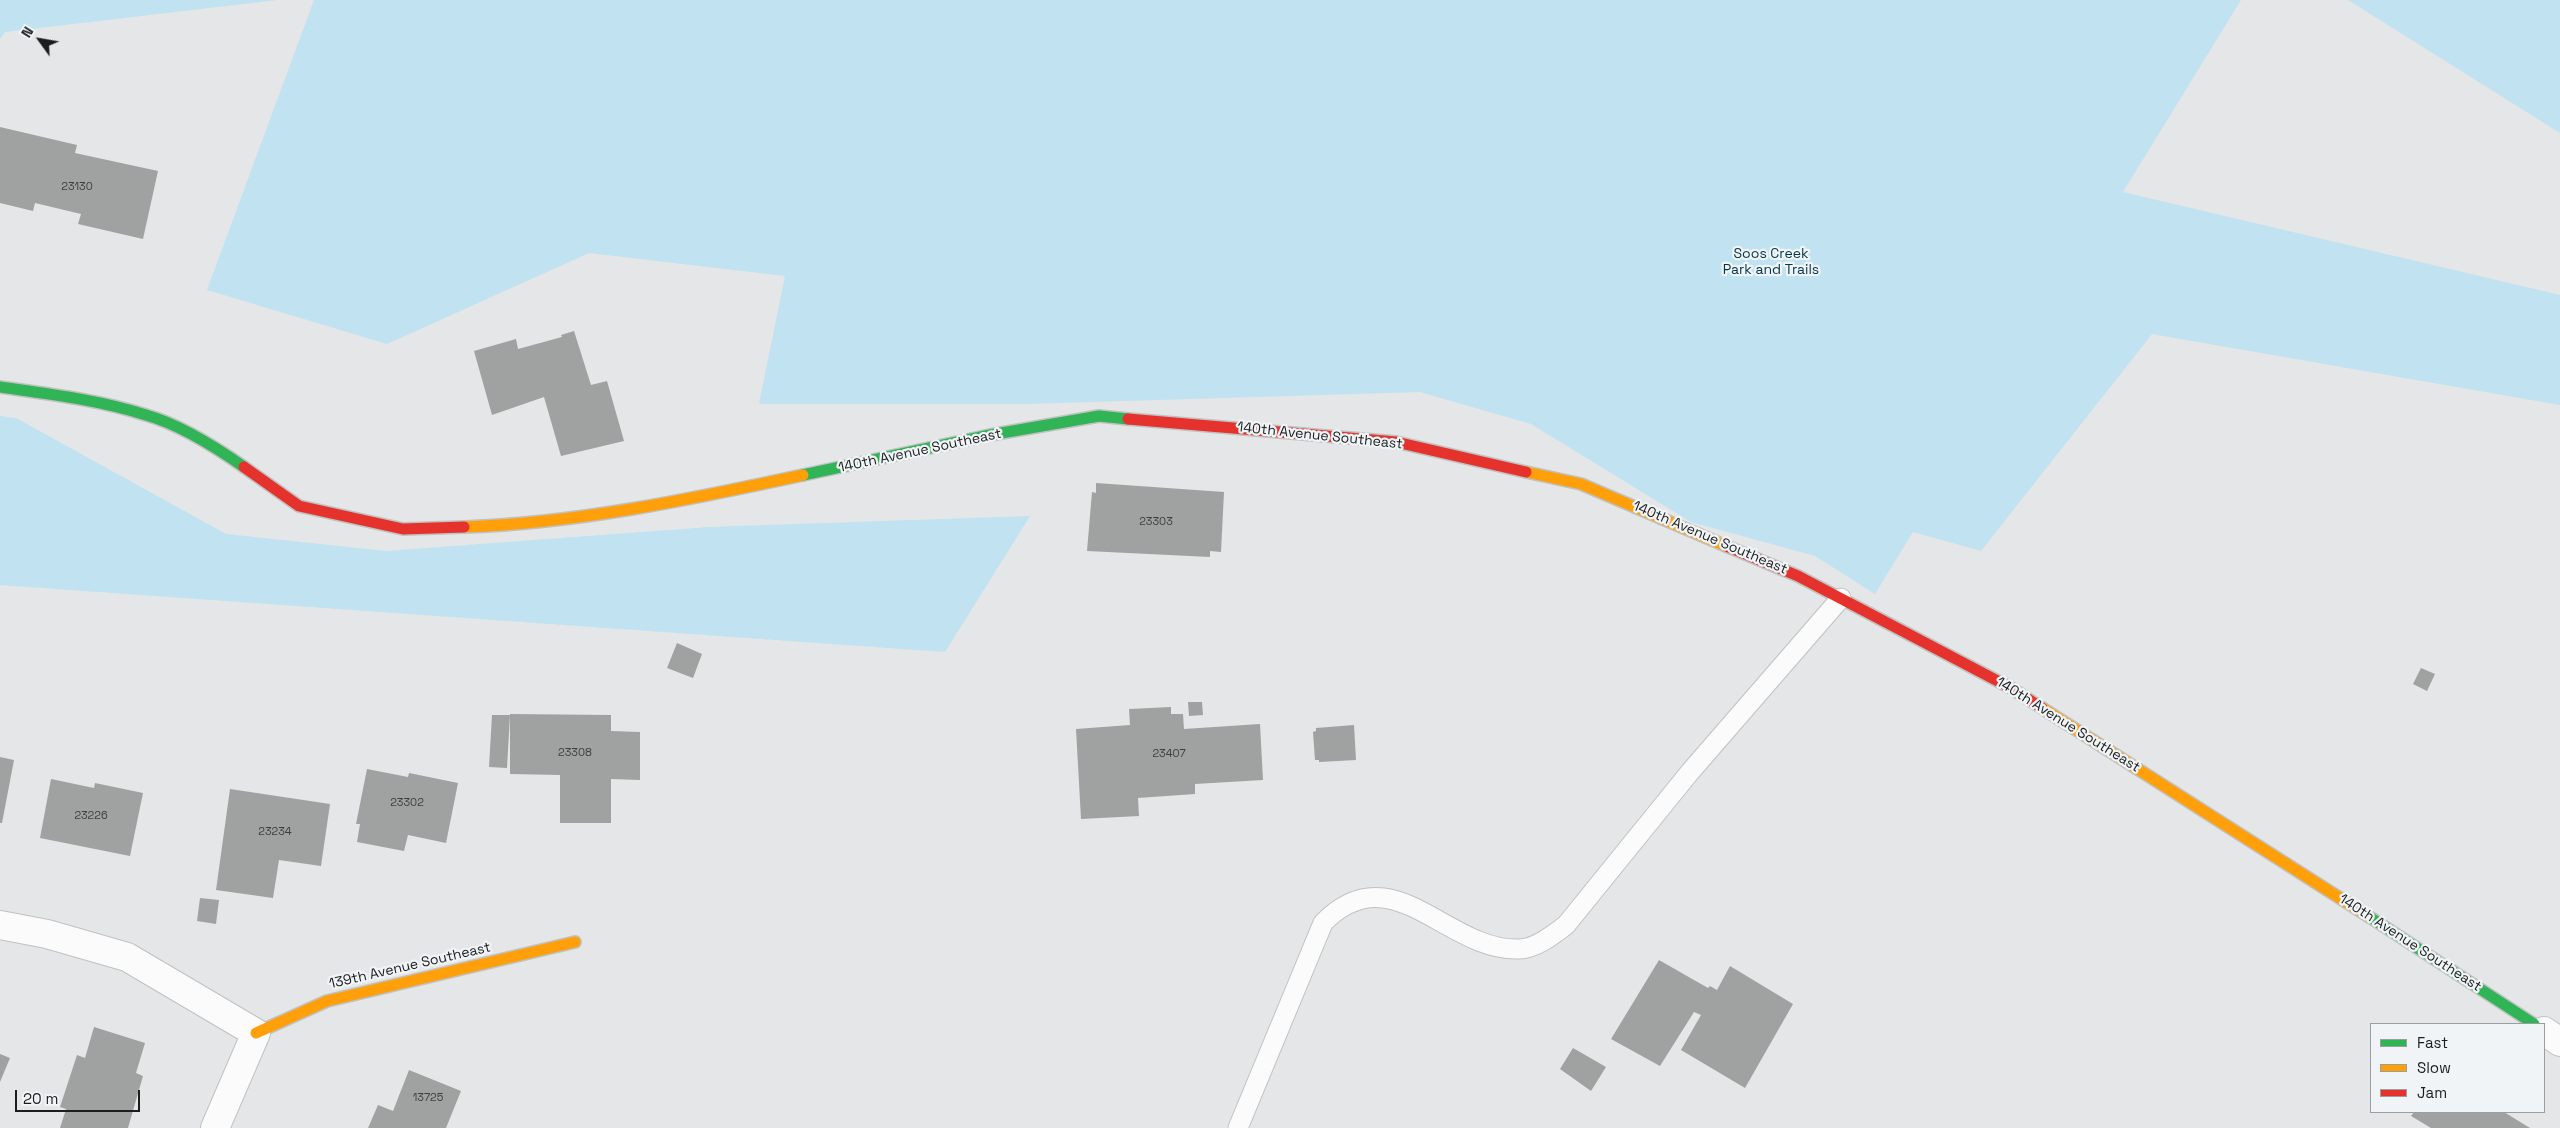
<!DOCTYPE html>
<html>
<head>
<meta charset="utf-8">
<style>
	body { margin:0 }
	#map { position:relative; width:2560px; height:1128px; overflow:hidden; background:#e4e6e7; font-family:"Space Grotesk",sans-serif }
	canvas { display:block }
	.legend { position:absolute; left:2370px; top:1023px; width:175px; height:90px; box-sizing:border-box; background:#f0f4f6; border:1px solid #9b9ea0; margin:0; padding:6px 9px; list-style:none; font-size:15px; color:#1c1e1e }
	.legend li { display:flex; align-items:center; gap:10px; height:25px }
	.legend b { width:25px; border:1px solid #9b9ea0 }
	.north { position:absolute; left:15px; top:15px; width:50px; height:50px; -webkit-text-stroke:4px #f0f4f6; paint-order:stroke; rotate:302deg; font-size:14px; font-weight:700; line-height:20px; text-align:center; color:#1c1e1e }
	.north::after { content:''; display:block; margin:auto; width:18px; height:22px; background:#1c1e1e; clip-path:polygon(50% 0,100% 100%,50% 72%,0 100%) }
	.scale { position:absolute; left:15px; top:1090px; width:125px; height:22px; box-sizing:border-box; border:2px solid #1c1e1e; border-top:0; padding-left:6px; font-size:15px; line-height:18px; white-space:nowrap; color:#1c1e1e; -webkit-text-stroke:4px #f0f4f6; paint-order:stroke }
</style>
</head>
<body>
<div id="map">
<canvas width="2560" height="1128"></canvas>
<ul class="legend">
<li><b style="height:6px;background:#30b455"></b>Fast</li>
<li><b style="height:6px;background:#ff9f0a"></b>Slow</li>
<li><b style="height:6px;background:#e5322d"></b>Jam</li>
</ul>
<div class="north">N</div>
<div class="scale">20 m</div>
</div>
<script>
const ctx = document.querySelector('canvas').getContext('2d');
ctx.lineJoin = 'round';
function fill(path, color) { ctx.fillStyle = color; ctx.fill(path, 'evenodd'); }
function stroke(path, color, width, dash) { ctx.strokeStyle = color; ctx.lineWidth = width; ctx.lineCap = dash ? 'butt' : 'round'; ctx.setLineDash(dash || []); ctx.stroke(path); }
function write(font, color, halo, rows, align = 'center') {
  ctx.font = font + ' "Space Grotesk",sans-serif'; ctx.lineWidth = 4.5; ctx.setLineDash([]); ctx.textBaseline = 'middle'; ctx.strokeStyle = halo; ctx.fillStyle = color; for (const [text, x, y, turn = 0] of rows) {
    ctx.save(); ctx.translate(x, y); ctx.rotate((+turn || 0) * Math.PI / 180); ctx.textAlign = isNaN(turn) ? turn : align; if (halo) ctx.strokeText(text, 0, 0); ctx.fillText(text, 0, 0); ctx.restore();
  }
}
fill(new Path2D(`
	M 0,0 L 277,0 L 5,32 L 0,39 Z
	M 314,0 L 2241,0 L 2123,192 L 2560,295 L 2560,405 L 2152,334 L 1981,551 L 1913,532 L 1875,594 L 1815,556 L 1691,522 L 1531,424 L 1420,392 L 1026,404 L 759,404 L 785,276 L 589,253 L 387,344 L 207,290 Z
	M 2348,0 L 2560,0 L 2560,133 Z
	M 0,416 L 16,418 L 226,534 L 386,551 L 709,527 L 1030,516 L 945,652 L 0,585 Z`), '#c1e2f0');
fill(new Path2D(`
	M 0,127 L 77,145 L 75,153 L 158,171 L 143,239 L 78,224 L 81,214 L 35,203 L 33,211 L 0,203 Z
	M 574,331 L 591,385 L 607,381 L 624,441 L 561,456 L 544,397 L 492,415 L 474,351 L 516,339 L 518,349 L 562,337 L 561,335 Z
	M 1096,483 L 1224,492 L 1221,552 L 1210,551 L 1210,557 L 1087,551 L 1092,492 L 1096,493 Z
	M 677,643 L 702,654 L 693,678 L 667,668 Z
	M 2421,668 L 2435,674 L 2427,691 L 2413,684 Z
	M 1188,702 L 1202,702 L 1203,715 L 1189,716 Z
	M 1171,707 L 1171,714 L 1183,714 L 1184,729 L 1260,724 L 1263,780 L 1195,784 L 1195,794 L 1138,798 L 1139,816 L 1081,819 L 1076,729 L 1130,725 L 1129,709 Z
	M 510,714 L 611,715 L 611,731 L 640,732 L 640,780 L 611,779 L 611,823 L 560,823 L 560,775 L 510,774 Z
	M 492,715 L 510,715 L 507,768 L 489,767 Z
	M 1354,725 L 1356,760 L 1319,762 L 1319,760 L 1315,760 L 1313,732 L 1316,731 L 1316,728 Z
	M 0,757 L 14,760 L 2,823 L 0,823 Z
	M 367,769 L 408,777 L 409,773 L 458,783 L 446,843 L 408,835 L 404,851 L 357,842 L 360,824 L 356,824 Z
	M 51,779 L 94,788 L 95,783 L 143,793 L 130,856 L 40,838 Z
	M 230,789 L 330,804 L 321,866 L 279,860 L 273,898 L 216,890 Z
	M 200,898 L 219,900 L 216,924 L 197,921 Z
	M 1659,960 L 1708,988 L 1710,986 L 1717,990 L 1730,966 L 1793,1004 L 1745,1088 L 1681,1050 L 1701,1015 L 1694,1012 L 1660,1066 L 1611,1039 Z
	M 94,1027 L 145,1043 L 136,1073 L 143,1076 L 128,1128 L 60,1128 L 66,1109 L 60,1107 L 77,1055 L 85,1058 Z
	M 1573,1048 L 1606,1067 L 1591,1091 L 1560,1069 Z
	M 0,1054 L 10,1058 L 0,1082 Z
	M 409,1070 L 461,1091 L 446,1128 L 368,1128 L 378,1105 L 393,1111 Z
	M 2414,1112 L 2504,1112 L 2530,1128 L 2431,1128 L 2411,1116 Z`), '#a0a2a2');
const lane = new Path2D(`
	M 1238,1128 L 1323,923 C 1392,852 1447,952 1519,949 C 1535,949 1553,935 1566,925 L 1690,772 L 1841,598`);
const street = new Path2D(`
	M 0,925 L 47,934 L 127,957 L 256,1033 L 215,1128
	M 2544,1031 L 2560,1042`);
const fast = new Path2D(`
	M 0,387 C 49,394 99,400 146,415 C 178,424 217,448 244,467
	M 803,475 L 990,435 L 1099,416 L 1128,419
	M 2368,916 L 2534,1024`);
const slow = new Path2D(`
	M 1526,472 L 1581,484 L 1726,546
	M 464,527 C 578,523 692,499 803,475
	M 2042,708 L 2368,916
	M 256,1033 L 327,1001 L 575,942`);
const jam = new Path2D(`
	M 1128,419 L 1396,442 L 1526,472
	M 244,467 L 299,506 L 403,529 L 464,527
	M 1726,546 L 1798,576 L 2011,688 L 2042,708`);
stroke(lane, '#c0c2c2', 21);
stroke(street, '#c0c2c2', 30);
stroke(fast, '#c0c2c2', 14);
stroke(slow, '#c0c2c2', 14);
stroke(jam, '#c0c2c2', 14);
stroke(lane, '#fbfbfb', 19);
stroke(street, '#fbfbfb', 28);
stroke(fast, '#30b455', 11);
stroke(slow, '#ff9f0a', 11);
stroke(jam, '#e5322d', 11);
write('11px', '#3d3f3f', null, [
	["23130",77,187],
	["23303",1156,522],
	["23308",575,753],
	["23407",1169,754],
	["23302",407,803],
	["23226",91,816],
	["23234",275,832],
	["13725",428,1098]
]);
write('14px', '#01374a', '#f0f4f6', [
	["Soos Creek",1771,254],
	["Park and Trails",1771,270]
]);
write('14px', '#1c1e1e', '#f0f4f6', [
	["140th Avenue Southeast",1320,436,6],
	["140th Avenue Southeast",920,451,-12],
	["140th Avenue Southeast",1710,538,23],
	["140th Avenue Southeast",2068,725,32],
	["140th Avenue Southeast",2410,943,33],
	["139th Avenue Southeast",410,966,-13]
]);
</script>
</body>
</html>
